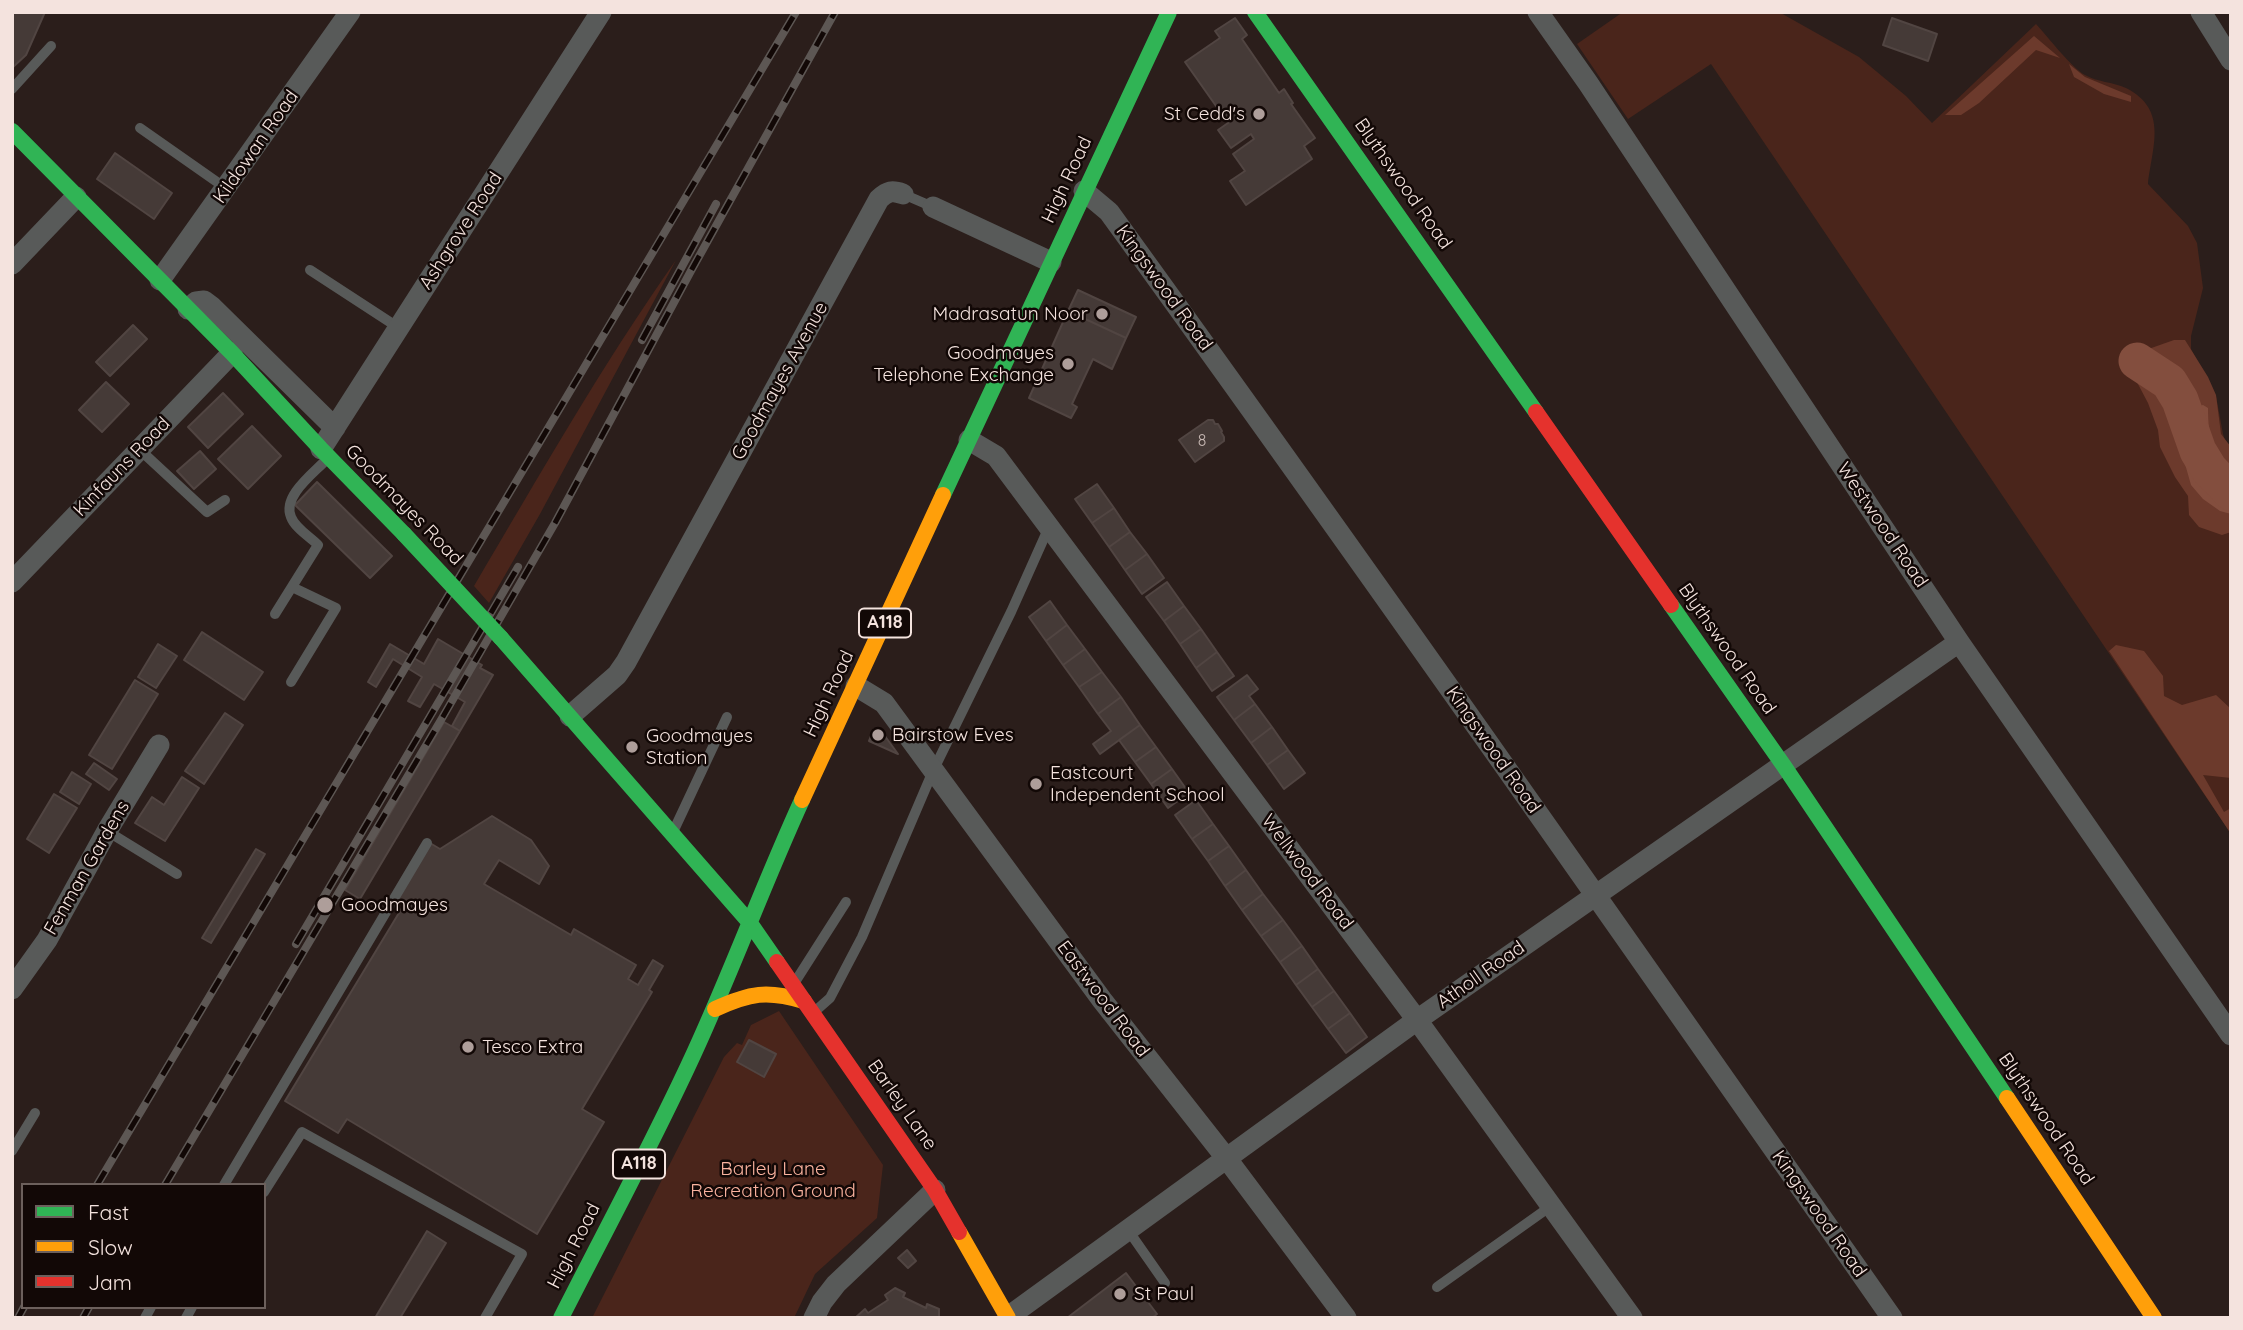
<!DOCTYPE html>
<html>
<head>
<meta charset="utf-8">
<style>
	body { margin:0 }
	#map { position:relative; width:2243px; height:1330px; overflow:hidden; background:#2b1e1b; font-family:Quicksand,sans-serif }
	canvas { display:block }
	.frame { position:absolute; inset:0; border:14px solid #f4e3de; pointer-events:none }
	.legend { position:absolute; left:21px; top:1183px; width:245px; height:126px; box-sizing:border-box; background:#120806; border:2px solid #6c605c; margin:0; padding:9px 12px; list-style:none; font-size:21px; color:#f4e3de }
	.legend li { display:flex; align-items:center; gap:14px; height:35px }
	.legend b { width:35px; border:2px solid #6c605c }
</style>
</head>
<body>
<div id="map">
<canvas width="2243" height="1330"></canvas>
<div class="frame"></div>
<ul class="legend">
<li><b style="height:9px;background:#30b455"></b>Fast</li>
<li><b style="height:9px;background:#ff9f0a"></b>Slow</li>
<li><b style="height:9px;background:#e5322d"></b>Jam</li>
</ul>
</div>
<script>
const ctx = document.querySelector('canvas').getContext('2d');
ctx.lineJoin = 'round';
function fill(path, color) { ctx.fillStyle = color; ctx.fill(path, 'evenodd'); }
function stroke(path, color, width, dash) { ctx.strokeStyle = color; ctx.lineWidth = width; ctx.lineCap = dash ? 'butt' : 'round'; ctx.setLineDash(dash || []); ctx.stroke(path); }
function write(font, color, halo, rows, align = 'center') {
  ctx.font = font + ' Quicksand,sans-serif'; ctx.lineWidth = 5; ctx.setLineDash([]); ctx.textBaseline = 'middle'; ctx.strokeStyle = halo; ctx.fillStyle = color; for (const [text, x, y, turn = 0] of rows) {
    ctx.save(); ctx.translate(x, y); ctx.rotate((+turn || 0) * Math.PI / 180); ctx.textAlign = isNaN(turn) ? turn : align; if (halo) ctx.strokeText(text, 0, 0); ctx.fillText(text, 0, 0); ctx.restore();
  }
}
fill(new Path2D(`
	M 1623,12 L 1779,12 L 1859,57 L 1906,96 L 1932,123 L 2036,24 C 2047,36 2072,68 2085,75 C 2097,82 2113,82 2126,88 C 2169,110 2152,147 2148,184 L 2188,226 L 2197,243 L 2203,288 L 2191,336 L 2191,349 L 2216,396 L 2223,434 L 2225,440 L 2231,448 L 2231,834 L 1711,64 L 1628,119 L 1577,44 Z
	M 676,260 L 540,514 L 489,603 L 474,586 C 539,476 602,365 676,260 Z
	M 779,1011 L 883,1165 L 877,1218 L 815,1274 L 794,1318 L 592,1318 L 724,1057 L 737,1043 L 742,1045 L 751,1025 Z`), '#4a251b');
fill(new Path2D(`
	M 2034,36 L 2060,58 L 2036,50 L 1979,103 L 1961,115 L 1945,115 Z
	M 2069,64 L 2085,77 L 2131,96 L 2131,102 L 2104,94 L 2074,77 Z
	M 2174,340 L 2185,340 L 2208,377 L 2216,395 L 2221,434 L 2231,447 L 2231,532 L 2222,535 L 2199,527 L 2189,515 L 2188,496 L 2175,477 L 2160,447 L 2158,430 L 2148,403 L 2129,367 L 2128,361 L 2140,352 Z
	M 2116,645 L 2144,651 L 2163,676 L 2164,696 L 2182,705 L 2216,695 L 2231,709 L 2231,778 L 2203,775 L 2224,812 L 2231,808 L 2231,834 L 2109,651 Z`), '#6c3a2c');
fill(new Path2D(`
	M 2203,405 L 2208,408 C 2208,437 2212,453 2231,475 L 2231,514 L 2220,511 L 2203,499 L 2191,485 L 2176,432 L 2195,407 Z`), '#834e3e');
stroke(new Path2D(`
	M 2137,361 L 2169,382 L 2180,400 L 2198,451 L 2209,469 L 2231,492`), '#834e3e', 37);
const building = new Path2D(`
	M 12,12 L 45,12 L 26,55 L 12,68 Z
	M 1235,18 L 1247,35 L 1242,39 L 1279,93 L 1284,89 L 1293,103 L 1291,104 L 1315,138 L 1304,146 L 1312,159 L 1246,205 L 1230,181 L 1245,171 L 1233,154 L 1254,139 L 1251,134 L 1231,148 L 1218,130 L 1228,123 L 1185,62 L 1220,38 L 1215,31 Z
	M 1892,18 L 1937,34 L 1928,61 L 1883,45 Z
	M 115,153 L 172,193 L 154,219 L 97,179 Z
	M 1078,290 L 1136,317 L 1126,338 L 1068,311 Z
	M 1068,311 L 1126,338 L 1112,369 L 1093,359 L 1072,404 L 1077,407 L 1071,418 L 1029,398 Z
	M 133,325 L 147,339 L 110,376 L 96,362 Z
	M 106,382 L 129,404 L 102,432 L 79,410 Z
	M 223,393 L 243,414 L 208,448 L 188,427 Z
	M 1208,420 L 1213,420 L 1215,424 L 1218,424 L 1222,431 L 1221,432 L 1224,437 L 1224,441 L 1195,462 L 1179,440 Z
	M 252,426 L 281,456 L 248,489 L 218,459 Z
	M 200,451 L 216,469 L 194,489 L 177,471 Z
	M 317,482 L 392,556 L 370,578 L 295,505 Z
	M 1097,484 L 1114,508 L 1092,523 L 1075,499 Z
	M 1114,508 L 1130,532 L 1109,547 L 1092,523 Z
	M 1130,532 L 1147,554 L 1125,570 L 1109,547 Z
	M 1147,554 L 1164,578 L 1142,594 L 1125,570 Z
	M 1167,582 L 1184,606 L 1164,621 L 1146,597 Z
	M 1050,601 L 1067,625 L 1046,641 L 1029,617 Z
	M 1184,606 L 1201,629 L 1180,644 L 1164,621 Z
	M 1067,625 L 1085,649 L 1063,665 L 1046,641 Z
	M 1201,629 L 1217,652 L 1196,668 L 1180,644 Z
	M 202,632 L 263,672 L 244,700 L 184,660 Z
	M 438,639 L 482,665 L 480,668 L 493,675 L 460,731 L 452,726 L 465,702 L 434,684 L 420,707 L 408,701 L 422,677 L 393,659 L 376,687 L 368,682 L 390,644 L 424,664 Z
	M 158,644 L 177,656 L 156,688 L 138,677 Z
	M 1085,649 L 1102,672 L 1079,687 L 1063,665 Z
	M 1217,652 L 1234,676 L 1212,691 L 1196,668 Z
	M 1102,672 L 1121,697 L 1098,714 L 1079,687 Z
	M 1247,675 L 1258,689 L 1249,696 L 1255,704 L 1234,720 L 1217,697 Z
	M 135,680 L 158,694 L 112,769 L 89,755 Z
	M 1121,697 L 1140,725 L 1100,754 L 1093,744 L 1111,731 L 1098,714 Z
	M 1255,704 L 1272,727 L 1251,743 L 1234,720 Z
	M 225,713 L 243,725 L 204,784 L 185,771 Z
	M 444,722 L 460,731 L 360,899 L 345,890 Z
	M 1140,725 L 1156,747 L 1135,762 L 1119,740 Z
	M 1272,727 L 1288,750 L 1267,765 L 1251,743 Z
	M 879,728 L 898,754 L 869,741 L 874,729 Z
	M 1156,747 L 1172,769 L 1151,784 L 1135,762 Z
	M 1288,750 L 1305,773 L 1284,789 L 1267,765 Z
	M 94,763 L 117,779 L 109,790 L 86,774 Z
	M 1172,769 L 1189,793 L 1168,808 L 1151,784 Z
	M 72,772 L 91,784 L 79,804 L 60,792 Z
	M 182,777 L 199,788 L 165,841 L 135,823 L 152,797 L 164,805 Z
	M 54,794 L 77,808 L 49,853 L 27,839 Z
	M 1196,800 L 1213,824 L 1192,839 L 1175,815 Z
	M 492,816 L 531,840 L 549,866 L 539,884 L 499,860 L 484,884 L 571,935 L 574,929 L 636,965 L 628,979 L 638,985 L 653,960 L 663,966 L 649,990 L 652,992 L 582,1109 L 604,1122 L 537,1234 L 347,1119 L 338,1133 L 285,1101 L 405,903 L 397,898 L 430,843 L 440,849 Z
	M 1213,824 L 1229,846 L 1208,861 L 1192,839 Z
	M 1229,846 L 1246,870 L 1225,886 L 1208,861 Z
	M 256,849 L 265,854 L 211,943 L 202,938 Z
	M 1246,870 L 1263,894 L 1242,910 L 1225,886 Z
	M 1263,894 L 1283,920 L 1261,936 L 1242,910 Z
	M 1283,920 L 1302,946 L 1280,962 L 1261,936 Z
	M 1302,946 L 1318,969 L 1296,985 L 1280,962 Z
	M 1318,969 L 1334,991 L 1312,1007 L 1296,985 Z
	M 1334,991 L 1350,1013 L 1328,1029 L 1312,1007 Z
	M 1350,1013 L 1367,1037 L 1346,1053 L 1328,1029 Z
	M 749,1040 L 776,1054 L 764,1077 L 737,1062 Z
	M 427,1231 L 446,1243 L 400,1318 L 375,1318 Z
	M 907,1250 L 916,1261 L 908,1268 L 898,1258 Z
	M 1126,1273 L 1157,1314 L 1152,1318 L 1067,1318 Z
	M 895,1288 L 905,1293 L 903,1297 L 926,1308 L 927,1304 L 939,1309 L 939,1318 L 855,1318 L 865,1309 L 868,1313 L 888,1300 L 885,1295 Z`);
fill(building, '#453a37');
stroke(building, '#514542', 2);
stroke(new Path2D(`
	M 12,89 L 51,46
	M 140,128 L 227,189
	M 903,194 L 933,207
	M 310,270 L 399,328
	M 139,449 L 207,512 L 225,500
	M 275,614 L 318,545 C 310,537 295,528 291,517 C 282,496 314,473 327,459
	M 291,682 L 336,608 L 292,587
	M 107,831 L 177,874
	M 673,832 L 727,717
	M 795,982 L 846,902
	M 813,1013 L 830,998 L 862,937 L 933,771 L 1011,612 L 1049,527
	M 12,1151 L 35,1113
	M 224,1185 L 427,843
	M 264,1192 L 302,1132 L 522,1254 L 485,1318
	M 1128,1230 L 1165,1283
	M 1437,1287 L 1551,1206
	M 145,1318 L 151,1307
	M 186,1318 L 192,1307`), '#585a59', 10);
stroke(new Path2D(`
	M 1538,12 L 1588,83 L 1959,642 L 2231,1035
	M 2201,12 L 2231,60
	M 1084,191 L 1109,212 C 1374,578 1633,948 1892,1318
	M 933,207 L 1051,262
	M 12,264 L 76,197
	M 160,280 L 350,12
	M 188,309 L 196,302 L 204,301 L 212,307 L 335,428
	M 969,440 L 996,456 L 1417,1020 L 1632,1318
	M 321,449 L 601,12
	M 12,582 L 232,353
	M 856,686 L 884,703 L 1102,1000 L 1227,1159 L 1346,1318
	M 570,716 L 617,675 L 626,662 L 879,199 C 888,191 892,190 903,194
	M 12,989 L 47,940 L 107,831 L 159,745
	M 1008,1317 L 1417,1020 L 1959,642
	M 814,1318 L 822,1302 L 836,1284 L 935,1190`), '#585a59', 21);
stroke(new Path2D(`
	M 1255,12 L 1536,412
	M 12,131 L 232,353 L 321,449 L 404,534
	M 943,495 L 1169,12
	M 1671,605 L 1784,766 L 2007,1098
	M 501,638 L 750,923 L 777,962
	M 561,1318 C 606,1229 654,1141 695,1051 C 733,968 764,883 802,800`), '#30b455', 16);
stroke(new Path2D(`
	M 802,800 L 943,495
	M 715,1009 C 750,993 767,990 804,1001
	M 2007,1098 L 2154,1318
	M 959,1232 L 1008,1318`), '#ff9f0a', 16);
stroke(new Path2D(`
	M 1536,412 L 1671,605
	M 777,962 L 935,1190 L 959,1232`), '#e5322d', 16);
const rail = new Path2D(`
	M 642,340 L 716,204
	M 296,944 L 518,567
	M 97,1185 L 796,12
	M 165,1185 L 441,720 L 555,523 L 692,269 L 835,12
	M 18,1318 L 24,1307
	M 83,1318 L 89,1307`);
stroke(rail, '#5d5754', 8);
stroke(rail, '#120806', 5, [16]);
stroke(new Path2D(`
	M 404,534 L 501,638`), '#30b455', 16);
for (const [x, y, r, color] of [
	[1259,114,7,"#ae9e9a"],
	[1102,314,7,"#ae9e9a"],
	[1068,364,7,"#ae9e9a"],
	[878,735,7,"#ae9e9a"],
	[632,747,7,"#ae9e9a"],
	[1036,784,7,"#ae9e9a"],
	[325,905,9,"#ae9e9a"],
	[468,1047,7,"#ae9e9a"],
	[1120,1294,7,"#ae9e9a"]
]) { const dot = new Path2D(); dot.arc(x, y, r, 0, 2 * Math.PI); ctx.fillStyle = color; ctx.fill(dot); stroke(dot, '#120806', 2.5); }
write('16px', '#c8b9b4', null, [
	["8",1202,441]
]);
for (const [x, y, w] of [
	[885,623,52],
	[639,1164,52]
]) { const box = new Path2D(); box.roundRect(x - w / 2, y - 14.5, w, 29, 5); ctx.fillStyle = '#120806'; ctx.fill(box); stroke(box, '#f4e3de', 2); }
write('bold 18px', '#f4e3de', null, [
	["A118",885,623],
	["A118",639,1164]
]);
write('19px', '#f4e3de', '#120806', [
	["St Cedd's",1245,114,"right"],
	["Madrasatun Noor",1088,314,"right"],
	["Goodmayes",1054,353,"right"],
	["Telephone Exchange",1054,375,"right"],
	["Bairstow Eves",892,735],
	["Goodmayes",646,736],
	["Station",646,758],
	["Eastcourt",1050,773],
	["Independent School",1050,795],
	["Goodmayes",341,905],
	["Tesco Extra",482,1047],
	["St Paul",1134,1294]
], 'left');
write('19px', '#f4e3de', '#120806', [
	["Kildowan Road",256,147,-55],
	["High Road",1067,180,-65],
	["Blythswood Road",1403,184,55],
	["Ashgrove Road",461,231,-57],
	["Kingswood Road",1164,288,54],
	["Goodmayes Avenue",780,381,-61],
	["Kinfauns Road",122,467,-46],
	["Goodmayes Road",404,505,46],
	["Westwood Road",1882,525,56],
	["Blythswood Road",1727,649,55],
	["High Road",829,694,-65],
	["Kingswood Road",1493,750,55],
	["Fenman Gardens",87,868,-60],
	["Wellwood Road",1307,872,53],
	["Atholl Road",1481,975,-35],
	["Eastwood Road",1103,999,53],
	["Barley Lane",902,1105,55],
	["Blythswood Road",2046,1119,56],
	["Kingswood Road",1819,1214,55],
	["High Road",574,1246,-63]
]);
write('19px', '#fbb39f', '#120806', [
	["Barley Lane",773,1169],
	["Recreation Ground",773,1191]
]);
</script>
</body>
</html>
